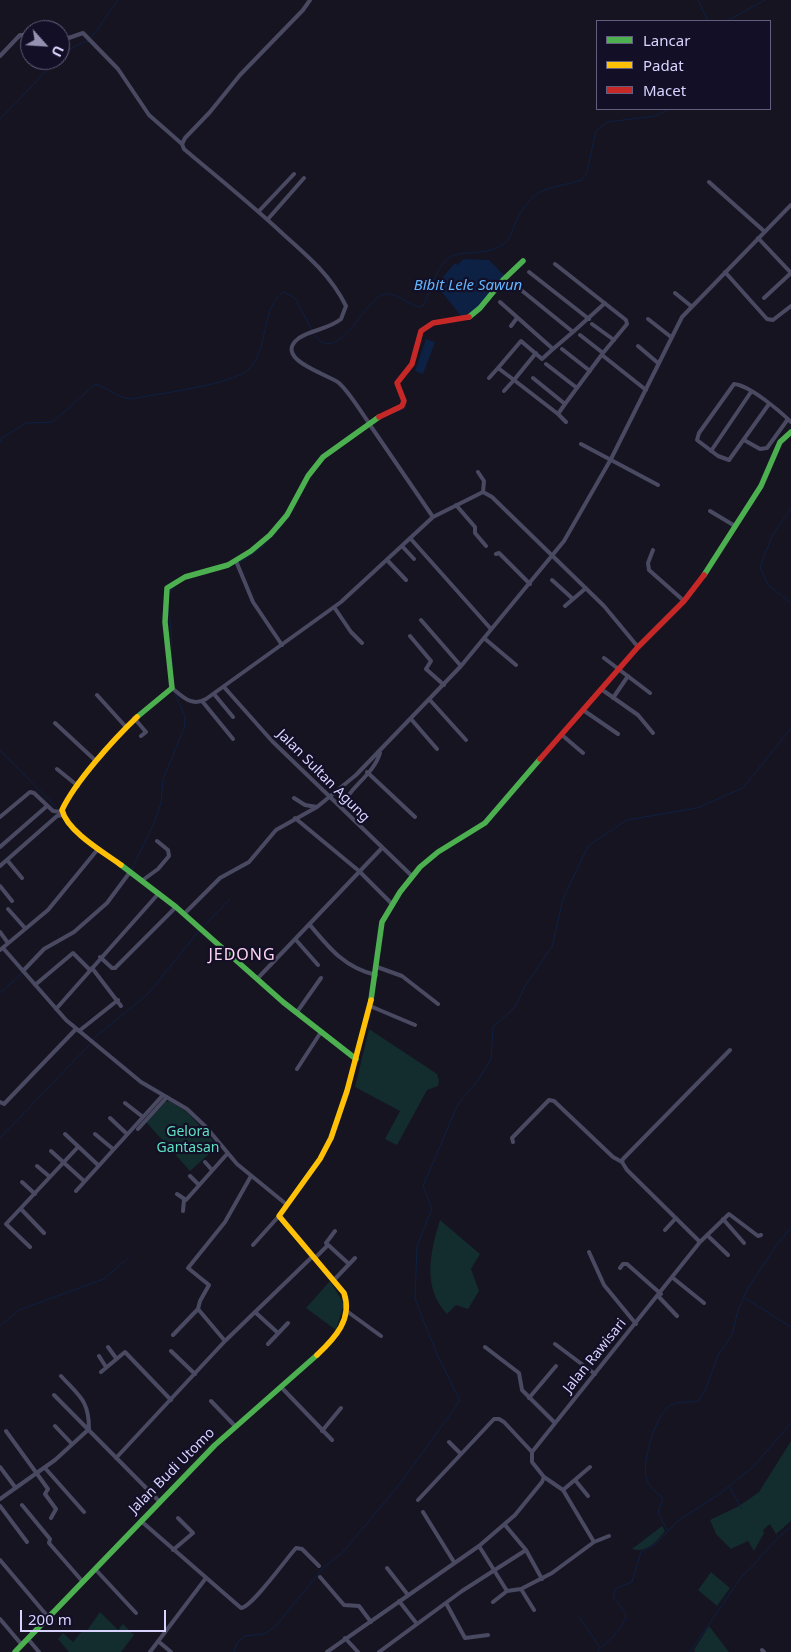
<!DOCTYPE html>
<html>
<head>
<meta charset="utf-8">
<style>
	body { margin:0 }
	#map { position:relative; width:791px; height:1652px; overflow:hidden; background:#161421; font-family:"Noto Sans",sans-serif }
	canvas { display:block }
	.legend { position:absolute; left:596px; top:20px; width:175px; height:90px; box-sizing:border-box; background:#130f26; border:1px solid #625e7d; margin:0; padding:6px 9px; list-style:none; font-size:15px; color:#d9d4ff }
	.legend li { display:flex; align-items:center; gap:10px; height:25px }
	.legend b { width:25px; border:1px solid #625e7d }
	.north { position:absolute; left:20px; top:20px; width:50px; height:50px; box-sizing:border-box; background:#130f26; border:1px solid #625e7d; border-radius:50%; rotate:116deg; font-size:14px; font-weight:700; line-height:20px; text-align:center; color:#d9d4ff }
	.north::after { content:''; display:block; margin:auto; width:18px; height:22px; background:#9591b1; clip-path:polygon(50% 0,100% 100%,50% 72%,0 100%) }
	.scale { position:absolute; left:20px; top:1610px; width:146px; height:22px; box-sizing:border-box; border:2px solid #d9d4ff; border-top:0; padding-left:6px; font-size:15px; line-height:18px; white-space:nowrap; color:#d9d4ff; -webkit-text-stroke:4px #130f26; paint-order:stroke }
</style>
</head>
<body>
<div id="map">
<canvas width="791" height="1652"></canvas>
<ul class="legend">
<li><b style="height:6px;background:#4caf50"></b>Lancar</li>
<li><b style="height:6px;background:#ffc107"></b>Padat</li>
<li><b style="height:6px;background:#c62828"></b>Macet</li>
</ul>
<div class="north">U</div>
<div class="scale">200 m</div>
</div>
<script>
const ctx = document.querySelector('canvas').getContext('2d');
ctx.lineJoin = 'round';
function fill(path, color) { ctx.fillStyle = color; ctx.fill(path, 'evenodd'); }
function stroke(path, color, width, dash) { ctx.strokeStyle = color; ctx.lineWidth = width; ctx.lineCap = dash ? 'butt' : 'round'; ctx.setLineDash(dash || []); ctx.stroke(path); }
function write(font, color, halo, rows, align = 'center') {
  ctx.font = font + ' "Noto Sans",sans-serif'; ctx.lineWidth = 4.5; ctx.setLineDash([]); ctx.textBaseline = 'middle'; ctx.strokeStyle = halo; ctx.fillStyle = color; for (const [text, x, y, turn = 0] of rows) {
    ctx.save(); ctx.translate(x, y); ctx.rotate((+turn || 0) * Math.PI / 180); ctx.textAlign = isNaN(turn) ? turn : align; if (halo) ctx.strokeText(text, 0, 0); ctx.fillText(text, 0, 0); ctx.restore();
  }
}
fill(new Path2D(`
	M 369,1029 L 437,1074 L 439,1080 L 438,1086 L 427,1090 L 397,1145 L 385,1139 L 400,1111 L 355,1087 Z
	M 169,1101 L 187,1112 L 218,1146 L 190,1171 L 146,1122 L 165,1102 Z
	M 440,1220 L 480,1254 L 471,1269 L 479,1291 L 468,1309 L 456,1305 L 447,1314 C 422,1287 430,1253 440,1220 Z
	M 330,1281 L 344,1304 L 336,1330 L 306,1308 Z
	M 791,1441 L 791,1521 L 776,1534 L 770,1524 L 763,1530 L 764,1533 L 754,1551 L 748,1541 L 731,1549 L 716,1534 L 710,1520 L 739,1506 L 759,1492 Z
	M 662,1526 L 665,1531 C 657,1541 646,1554 632,1549 Z
	M 711,1572 L 730,1588 L 717,1606 L 698,1590 Z
	M 100,1612 L 118,1630 L 123,1624 L 134,1635 L 121,1652 L 69,1652 L 58,1639 L 63,1633 L 73,1642 L 83,1630 L 86,1632 Z
	M 709,1626 L 729,1652 L 695,1652 L 694,1650 Z`), '#132c2d');
fill(new Path2D(`
	M 464,259 L 489,260 L 504,275 L 482,305 L 462,317 L 436,285 L 455,263 L 457,265 Z
	M 426,339 L 435,342 L 423,374 L 415,371 Z`), '#0d2144');
stroke(new Path2D(`
	M 698,0 L 708,21
	M 727,21 L 765,0
	M 91,38 L 118,0
	M 60,57 L 75,46 L 88,41
	M 0,119 L 57,60
	M 314,334 C 336,368 363,303 382,295 C 395,289 409,307 422,307 C 431,292 434,272 447,259 C 459,248 487,258 505,243 C 511,238 514,226 517,219 C 535,185 548,190 582,180 L 587,172 L 596,131 L 607,122 L 655,116 L 670,109
	M 393,413 L 406,408 L 405,405
	M 0,442 L 2,438 L 26,423 L 53,422 L 95,384 C 109,388 116,397 130,399 C 156,394 230,385 248,370 C 269,352 261,304 284,292 L 295,298 L 312,330
	M 791,509 L 773,534 L 760,567 L 768,585 L 791,603
	M 240,562 L 261,548 L 284,523
	M 168,595 L 174,587
	M 167,604 L 171,626 L 172,668
	M 0,750 L 57,808
	M 132,869 L 154,823 L 161,803 L 163,779 L 184,728 L 185,716 L 175,694
	M 203,927 L 230,899
	M 0,993 L 21,974
	M 93,1039 L 149,993 L 198,932
	M 0,1138 L 90,1044
	M 745,1298 L 791,1327
	M 0,1326 L 19,1310 L 104,1279 L 129,1257
	M 729,1486 L 742,1509
	M 667,1530 L 658,1513 L 663,1498 C 656,1492 648,1487 646,1477 C 642,1462 656,1412 671,1405 C 678,1401 690,1403 698,1401 L 705,1391 L 718,1355 L 732,1335 L 738,1310 L 748,1288 L 778,1243 L 791,1228
	M 579,1617 L 600,1647
	M 234,1652 L 237,1643 L 244,1636 L 264,1634 L 276,1626 L 324,1567 L 342,1553 L 398,1486 L 460,1401 L 436,1352 L 415,1299 L 417,1246 L 432,1209 L 423,1186 L 458,1104 L 479,1079 L 491,1059 L 493,1027 L 515,1007 L 525,986 L 552,947 L 563,899 L 588,846 L 627,820 L 697,808 L 743,788 L 791,728
	M 597,1652 C 607,1641 624,1630 626,1614 L 614,1598 L 614,1592 L 617,1588 L 632,1582 L 641,1552 L 655,1544 L 679,1520 L 718,1495 L 753,1467 L 791,1423
	M 690,1652 L 742,1576 C 760,1561 771,1541 791,1527`), '#0d2144', 1);
stroke(new Path2D(`
	M 310,0 L 303,10 L 240,75 L 210,112 L 185,138 L 182,144 L 184,149 C 217,177 251,204 283,234 C 308,256 331,276 346,306 L 341,319 C 329,329 311,330 299,338 C 271,359 330,375 339,383 C 351,394 360,411 369,423
	M 60,41 L 83,33 L 118,69 L 149,115 L 182,144
	M 0,56 L 20,35 L 30,35
	M 709,182 L 765,232
	M 259,211 L 294,174
	M 268,219 L 304,178
	M 758,238 L 791,273
	M 555,264 L 626,320 L 627,324 L 603,353
	M 529,272 L 589,319
	M 725,272 L 767,319 L 773,320 L 791,306
	M 515,285 L 573,332 L 605,303
	M 675,293 L 691,306
	M 764,298 L 791,273
	M 500,302 L 553,349 L 573,332
	M 648,319 L 671,337
	M 592,324 L 614,340
	M 511,326 L 517,318
	M 638,346 L 658,363
	M 562,349 L 590,371
	M 536,353 L 514,380 L 558,414 L 565,404
	M 602,355 L 646,390
	M 546,364 L 577,388
	M 489,378 L 498,368
	M 533,378 L 565,404 L 603,353 L 580,335
	M 504,391 L 514,380 L 498,368 L 521,341 L 542,359 L 553,349
	M 769,404 L 729,460 L 718,456 L 697,440 L 699,433 L 734,384 C 749,385 780,411 791,422
	M 558,414 L 566,422
	M 370,425 L 433,517
	M 744,440 L 760,449 L 767,448 L 788,419
	M 581,444 L 658,485
	M 711,451 L 751,392
	M 478,472 L 484,481 L 483,492
	M 456,505 L 475,527 L 475,533 L 486,546
	M 710,511 L 735,526
	M 410,538 L 491,629
	M 402,546 L 414,559
	M 653,550 L 648,563 L 649,570 L 684,601
	M 496,554 L 499,553 L 530,584
	M 387,560 L 406,580
	M 236,561 L 253,602 L 282,645
	M 552,580 L 573,599
	M 565,606 L 586,588
	M 334,607 L 351,632 L 362,643
	M 421,620 L 461,666
	M 410,636 L 431,661 L 426,669 L 444,685
	M 484,638 L 516,665
	M 604,658 L 650,693
	M 224,687 L 272,741 L 412,876
	M 172,688 C 183,697 192,707 206,699 L 341,602 L 433,517 L 483,492 L 492,497 L 604,606 L 638,647
	M 601,689 L 638,715 L 653,733
	M 214,694 L 233,717
	M 97,695 L 126,727
	M 613,698 L 628,676
	M 429,699 L 466,740
	M 202,701 L 233,739
	M 583,710 L 618,734
	M 134,718 L 146,732 L 141,736
	M 411,719 L 437,749
	M 55,723 L 96,761
	M 562,735 L 583,753
	M 57,769 L 78,786
	M 367,772 L 415,817
	M 294,798 L 305,805 L 317,807
	M 341,807 C 350,787 374,774 380,753
	M 0,817 L 30,792 L 34,793 L 53,811 L 61,812
	M 295,818 L 359,871 L 392,904
	M 0,847 L 47,806
	M 7,860 L 22,878
	M 0,866 L 57,816 L 62,815
	M 143,880 L 158,869 L 169,856 L 168,850 L 157,841
	M 0,886 L 12,901
	M 8,909 L 25,928
	M 184,914 L 220,878 L 249,862 L 276,830 L 317,807 L 356,775 L 461,666 L 564,541 L 611,459 L 682,317 L 791,205
	M 310,925 C 329,948 345,968 376,975
	M 0,932 L 8,943
	M 296,940 L 318,965
	M 3,948 L 66,1020 L 141,1082 L 187,1109 L 206,1127 L 237,1164 L 286,1204
	M 0,950 L 48,910 L 98,849
	M 100,957 L 112,968 L 115,968 L 176,907
	M 377,967 L 402,976 L 438,1004
	M 92,968 L 121,1006
	M 23,971 L 44,949 L 74,932 L 107,903 L 130,872
	M 257,979 L 381,849
	M 35,985 L 73,953 L 90,970
	M 370,1006 L 415,1025
	M 56,1009 L 159,893
	M 297,1012 L 321,978
	M 79,1031 L 118,1000
	M 297,1069 L 321,1032
	M 0,1102 L 4,1104 L 76,1029
	M 125,1103 L 143,1117
	M 110,1118 L 127,1134
	M 138,1129 L 167,1097
	M 65,1134 L 98,1165
	M 95,1134 L 113,1149
	M 513,1142 L 512,1138 L 549,1100 L 554,1101 L 613,1157 L 622,1162
	M 51,1151 L 84,1181
	M 205,1162 L 212,1170
	M 37,1166 L 50,1177
	M 190,1176 L 198,1184
	M 22,1182 L 35,1194
	M 76,1191 L 163,1095
	M 177,1194 L 186,1200 L 227,1154
	M 21,1209 L 44,1233
	M 183,1211 L 184,1200
	M 723,1219 L 744,1243
	M 665,1230 L 676,1218
	M 335,1231 L 326,1243 L 349,1264
	M 707,1235 L 728,1255
	M 700,1242 L 729,1214 L 758,1236 L 761,1235
	M 253,1245 L 279,1216
	M 30,1247 L 6,1224 L 78,1147
	M 589,1252 L 604,1285 L 636,1324
	M 315,1258 L 328,1245
	M 620,1268 L 623,1264 L 627,1264 L 661,1294
	M 673,1278 L 704,1303
	M 334,1280 L 355,1258
	M 659,1297 L 677,1316
	M 255,1312 L 278,1333
	M 348,1312 L 381,1336
	M 173,1335 L 198,1309
	M 225,1341 L 198,1309 L 200,1301 L 209,1285 L 188,1268 L 225,1222 L 251,1176
	M 268,1344 L 288,1323
	M 555,1344 L 595,1374
	M 108,1347 L 116,1358
	M 485,1347 L 519,1373 L 522,1390 L 555,1423
	M 171,1351 L 195,1374
	M 99,1356 L 106,1367
	M 101,1372 L 125,1352 L 171,1400
	M 281,1387 L 332,1440
	M 54,1395 L 159,1501
	M 529,1398 L 556,1366
	M 211,1401 L 235,1426
	M 55,1426 L 72,1444
	M 6,1431 L 48,1489 L 45,1494 L 56,1509 L 51,1518
	M 322,1431 L 341,1408
	M 449,1442 L 461,1454
	M 116,1458 L 225,1341 L 313,1256
	M 0,1467 L 15,1487
	M 45,1468 L 84,1512
	M 544,1477 L 563,1490 L 594,1542
	M 575,1480 L 588,1496
	M 563,1490 L 590,1467
	M 0,1499 L 55,1460 L 89,1429 C 89,1400 79,1396 61,1376
	M 418,1500 L 494,1419 L 499,1419 L 504,1422 L 532,1452
	M 22,1505 L 50,1539 L 49,1543 L 83,1582
	M 0,1506 L 27,1542
	M 423,1512 L 454,1562
	M 141,1521 L 241,1608 C 252,1607 286,1559 296,1548 L 302,1549 L 319,1566
	M 505,1525 L 526,1550 L 542,1579
	M 479,1546 L 507,1591
	M 173,1550 L 193,1533 L 178,1518
	M 0,1560 L 49,1618
	M 387,1568 L 408,1595
	M 96,1570 L 136,1613
	M 320,1577 L 344,1605 L 359,1606 L 371,1622
	M 521,1589 L 534,1610
	M 399,1601 L 417,1624
	M 493,1602 L 507,1591 L 521,1589 L 552,1573 L 594,1542 L 609,1536
	M 446,1603 L 465,1638 L 488,1635
	M 0,1619 L 22,1645
	M 345,1638 L 358,1652
	M 28,1639 L 39,1652
	M 158,1641 L 171,1652
	M 762,1650 L 764,1652
	M 150,1652 L 206,1578
	M 327,1652 L 479,1546 L 515,1515 L 542,1482 L 544,1477 L 532,1462 L 532,1452 L 700,1242 L 627,1170 L 622,1162 L 623,1159 L 730,1050
	M 379,1652 L 462,1591 L 526,1550`), '#4a4962', 4);
stroke(new Path2D(`
	M 469,317 L 480,308 L 503,280 L 523,261
	M 704,575 L 761,486 L 780,442 L 791,432
	M 137,717 L 172,688 L 165,622 L 167,588 L 185,577 L 228,565 L 251,551 L 270,535 L 287,515 L 308,476 L 323,457 L 379,417
	M 121,865 L 176,907 L 283,1002 L 356,1059
	M 371,1000 L 382,922 L 400,892 L 420,867 L 438,852 L 485,823 L 540,759
	M 15,1652 L 215,1445 L 317,1355`), '#4caf50', 5.5);
stroke(new Path2D(`
	M 121,865 C 103,852 67,831 62,810 C 75,782 114,739 137,717
	M 317,1355 C 335,1338 353,1319 344,1293 L 279,1216 L 320,1159 L 331,1138 L 347,1091 L 371,1000`), '#ffc107', 5.5);
stroke(new Path2D(`
	M 379,417 L 402,406 L 404,401 L 397,383 L 412,364 L 421,331 L 433,323 L 469,317
	M 540,759 L 638,647 L 684,601 L 704,575`), '#c62828', 5.5);
write('14px', '#d9d4ff', '#130f26', [
	["Jalan Sultan Agung",323,776,45],
	["Jalan Rawisari",595,1356,-51],
	["Jalan Budi Utomo",172,1471,-45]
]);
write('14px', '#5fe0c0', '#130f26', [
	["Gelora",188,1132],
	["Gantasan",188,1148]
]);
write('italic 15px', '#62b6ff', '#130f26', [
	["Bibit Lele Sawun",468,286]
]);
ctx.letterSpacing = '1px';
write('16px', '#ffd6f0', '#130f26', [
	["JEDONG",242,955]
]);
ctx.letterSpacing = '0px';
</script>
</body>
</html>
